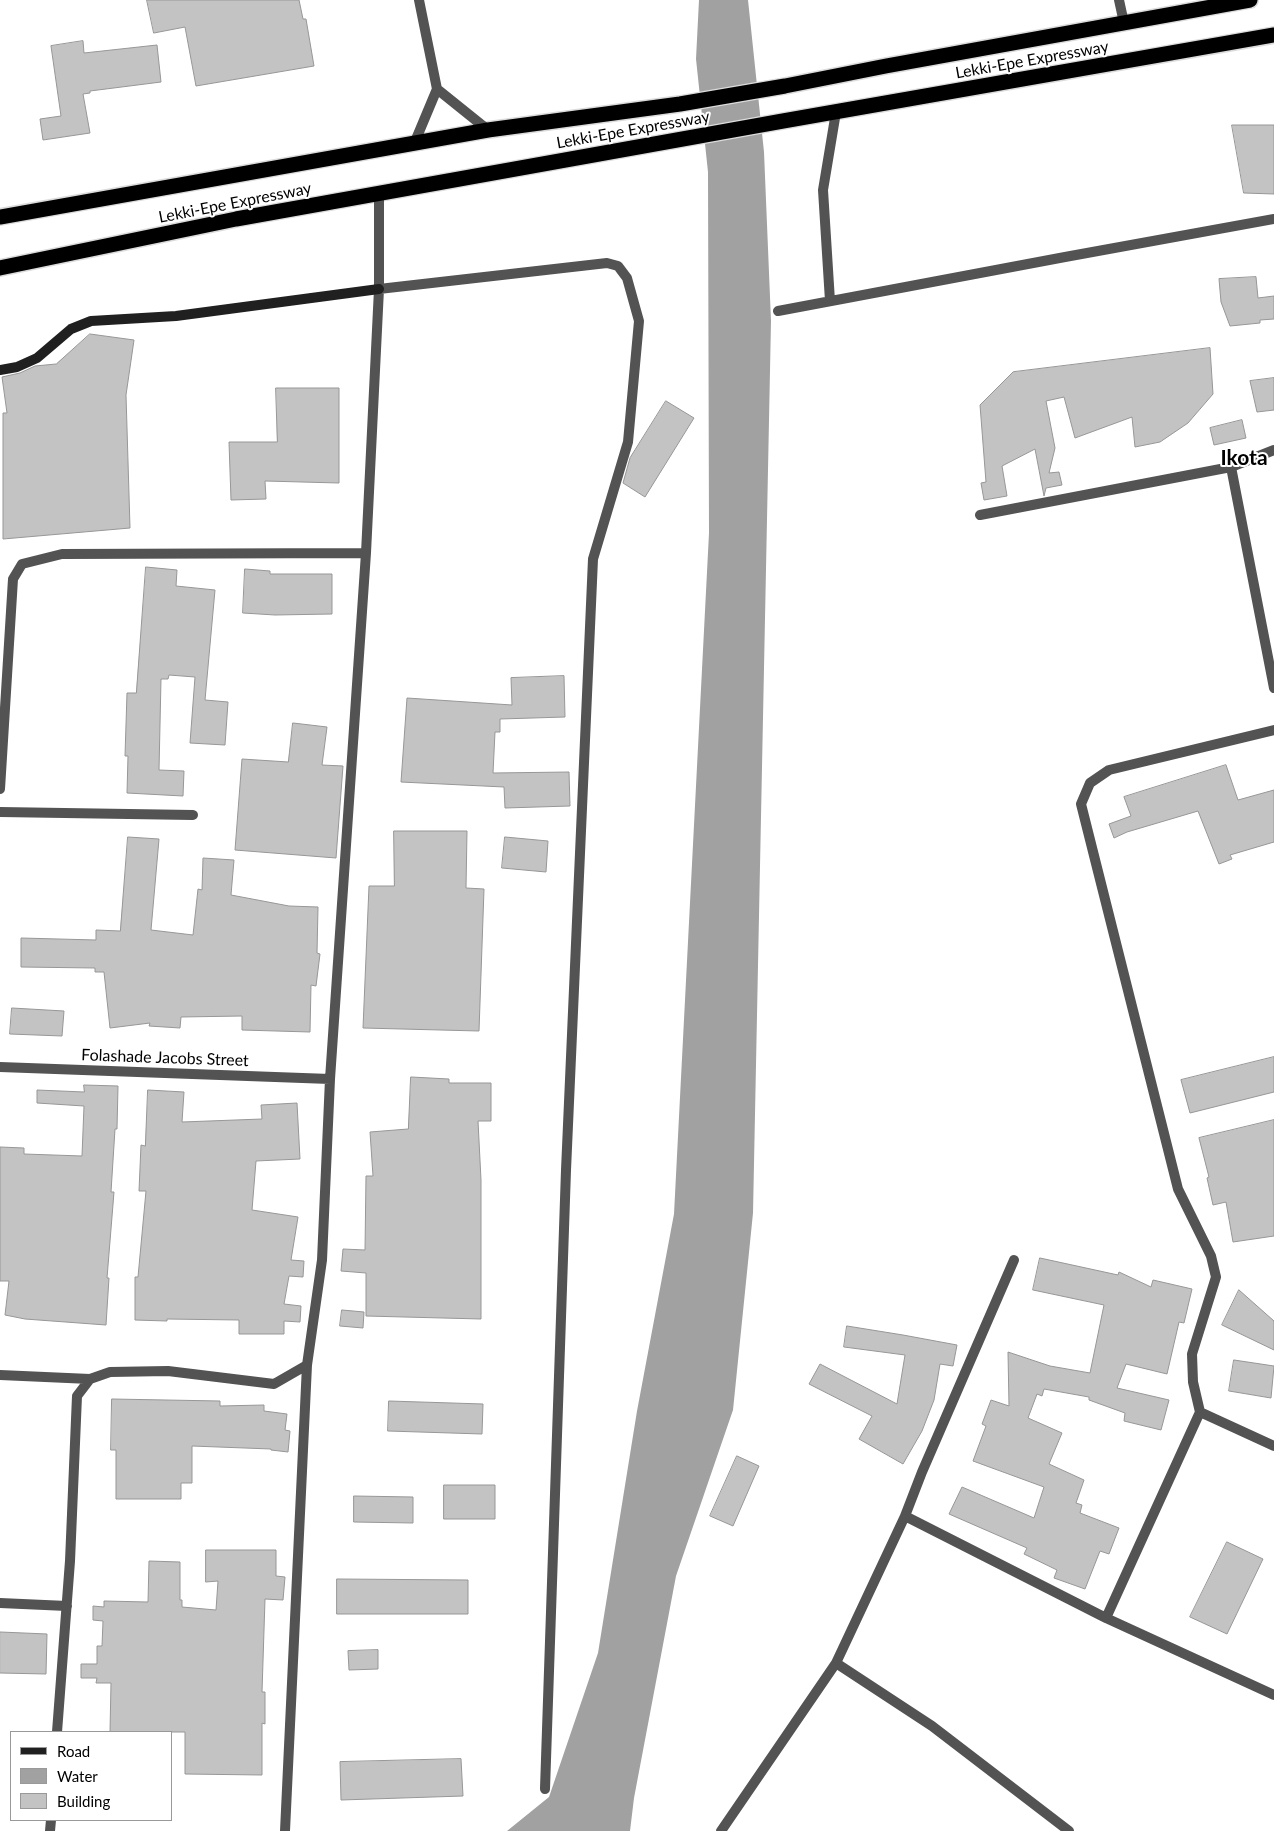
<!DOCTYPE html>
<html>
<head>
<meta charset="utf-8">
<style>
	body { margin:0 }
	#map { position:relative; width:1274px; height:1831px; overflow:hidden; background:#fff; font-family:Lato,sans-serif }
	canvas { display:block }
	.legend { position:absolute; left:10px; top:1731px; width:162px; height:90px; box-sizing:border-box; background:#fff; border:1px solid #999; margin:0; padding:6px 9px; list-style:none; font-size:15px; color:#000 }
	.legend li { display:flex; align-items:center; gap:10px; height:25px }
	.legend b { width:25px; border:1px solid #999 }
</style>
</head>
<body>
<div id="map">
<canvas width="1274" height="1831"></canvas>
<ul class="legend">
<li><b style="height:6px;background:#202020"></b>Road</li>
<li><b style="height:14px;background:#a1a1a1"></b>Water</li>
<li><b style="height:14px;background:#c3c3c3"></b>Building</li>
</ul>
</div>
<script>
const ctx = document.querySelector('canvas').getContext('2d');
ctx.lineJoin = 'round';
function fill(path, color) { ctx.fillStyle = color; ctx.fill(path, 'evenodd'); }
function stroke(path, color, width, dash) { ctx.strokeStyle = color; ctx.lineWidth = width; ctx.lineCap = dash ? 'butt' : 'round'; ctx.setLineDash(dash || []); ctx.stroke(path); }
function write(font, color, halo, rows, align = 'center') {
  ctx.font = font + ' Lato,sans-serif'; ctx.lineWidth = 4; ctx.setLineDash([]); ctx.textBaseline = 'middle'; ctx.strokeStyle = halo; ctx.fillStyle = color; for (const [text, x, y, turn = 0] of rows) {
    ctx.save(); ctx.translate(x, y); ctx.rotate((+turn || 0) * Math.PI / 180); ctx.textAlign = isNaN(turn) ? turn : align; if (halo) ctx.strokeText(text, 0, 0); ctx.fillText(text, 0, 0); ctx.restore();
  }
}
fill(new Path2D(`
	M 699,0 L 748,0 L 764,152 L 771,321 L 753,1213 L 733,1410 L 676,1576 L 634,1798 L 630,1831 L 507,1831 L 549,1797 L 598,1653 L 637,1411 L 674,1214 L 709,533 L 708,172 L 696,59 Z`), '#a1a1a1');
const building = new Path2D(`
	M 147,0 L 299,0 L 303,19 L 306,19 L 314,66 L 196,86 L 185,27 L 154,33 Z
	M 83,41 L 84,53 L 157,45 L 161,82 L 90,91 L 90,93 L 83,94 L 90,133 L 43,140 L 40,119 L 61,116 L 51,46 Z
	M 1232,125 L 1274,125 L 1274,194 L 1244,193 Z
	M 1256,277 L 1258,298 L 1274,296 L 1274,319 L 1260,320 L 1260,323 L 1230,326 L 1221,302 L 1219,279 Z
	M 90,334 L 134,340 L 126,395 L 130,528 L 3,539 L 3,413 L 7,413 L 2,377 L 20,373 L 35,366 L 56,364 Z
	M 1210,348 L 1213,394 L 1188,423 L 1160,442 L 1135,447 L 1132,417 L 1075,438 L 1064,397 L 1046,401 L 1055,448 L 1049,473 L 1059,472 L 1062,485 L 1046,488 L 1044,496 L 1035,449 L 1002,466 L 1007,496 L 984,500 L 981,483 L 986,482 L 980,405 L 1013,372 Z
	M 1274,378 L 1274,410 L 1257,412 L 1250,381 Z
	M 276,388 L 339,388 L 339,483 L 265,481 L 266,499 L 231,500 L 229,442 L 277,442 Z
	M 666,401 L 694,418 L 645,497 L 623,483 L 630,458 Z
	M 1242,420 L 1246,438 L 1214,445 L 1210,428 Z
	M 146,567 L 177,570 L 176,586 L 215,590 L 205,700 L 228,702 L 225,745 L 190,743 L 195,677 L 169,675 L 168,679 L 161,679 L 159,770 L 184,771 L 183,796 L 127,793 L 128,756 L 125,756 L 127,693 L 136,693 Z
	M 245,569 L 270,571 L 270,574 L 332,574 L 332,614 L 275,615 L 243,613 Z
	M 564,676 L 565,717 L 500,719 L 500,732 L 495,732 L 493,773 L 569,772 L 570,806 L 505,808 L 504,787 L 401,782 L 407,698 L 512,705 L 511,678 Z
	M 293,723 L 327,727 L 322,765 L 343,766 L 336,858 L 235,850 L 242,759 L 288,762 Z
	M 1226,765 L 1238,800 L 1274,790 L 1274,842 L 1230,855 L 1232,859 L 1219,864 L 1198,811 L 1127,832 L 1114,838 L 1109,824 L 1131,816 L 1124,797 Z
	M 394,831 L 467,831 L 466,888 L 484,889 L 479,1031 L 363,1028 L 369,886 L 394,886 Z
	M 128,837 L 159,839 L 151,930 L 193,935 L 198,889 L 202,890 L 203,858 L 234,860 L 231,895 L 289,906 L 318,907 L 317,953 L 320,954 L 316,986 L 311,985 L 310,1032 L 242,1030 L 242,1016 L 181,1017 L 180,1028 L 149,1026 L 150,1023 L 110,1028 L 104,972 L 95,972 L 95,968 L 21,967 L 21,938 L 96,940 L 96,930 L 120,931 Z
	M 505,837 L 548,841 L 546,872 L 502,868 Z
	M 12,1008 L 64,1011 L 62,1036 L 10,1034 Z
	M 1274,1057 L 1274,1092 L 1190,1113 L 1181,1080 Z
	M 411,1077 L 449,1079 L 449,1083 L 491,1083 L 491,1121 L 478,1121 L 481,1180 L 481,1319 L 366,1316 L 366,1273 L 341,1271 L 343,1249 L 365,1250 L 366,1176 L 373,1176 L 370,1132 L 408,1129 Z
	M 84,1085 L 118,1086 L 117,1129 L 115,1129 L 111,1192 L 114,1192 L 107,1278 L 109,1278 L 106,1325 L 25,1319 L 5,1315 L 9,1281 L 0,1281 L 0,1147 L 24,1148 L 24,1154 L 82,1156 L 84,1106 L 37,1103 L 37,1090 L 84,1092 Z
	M 148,1090 L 184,1092 L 182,1122 L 262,1119 L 261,1105 L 297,1103 L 300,1159 L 256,1161 L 252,1210 L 298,1217 L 291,1260 L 304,1261 L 303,1277 L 289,1276 L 284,1304 L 301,1306 L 300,1322 L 284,1321 L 284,1334 L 239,1334 L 239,1320 L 167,1319 L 167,1321 L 135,1320 L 135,1277 L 138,1277 L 146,1191 L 139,1191 L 141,1145 L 145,1146 Z
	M 1274,1120 L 1274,1236 L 1233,1242 L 1226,1202 L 1213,1205 L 1207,1178 L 1209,1177 L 1199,1138 Z
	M 1040,1258 L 1118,1275 L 1119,1272 L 1151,1287 L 1153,1280 L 1192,1289 L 1184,1323 L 1179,1322 L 1167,1374 L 1126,1364 L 1117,1388 L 1169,1400 L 1161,1430 L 1124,1421 L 1125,1413 L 1089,1400 L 1089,1397 L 1044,1389 L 1042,1396 L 1037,1394 L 1028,1418 L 1062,1433 L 1049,1464 L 1084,1480 L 1076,1503 L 1082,1505 L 1080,1513 L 1119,1528 L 1109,1554 L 1100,1551 L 1085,1589 L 1054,1578 L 1057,1570 L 1024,1554 L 1027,1548 L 949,1514 L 962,1487 L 1034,1518 L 1044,1487 L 973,1461 L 986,1426 L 982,1424 L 991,1400 L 1009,1406 L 1008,1352 L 1050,1366 L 1090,1373 L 1104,1305 L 1033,1290 Z
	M 1239,1290 L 1274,1321 L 1274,1350 L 1222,1325 Z
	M 342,1310 L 364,1312 L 363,1328 L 340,1326 Z
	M 847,1326 L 903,1335 L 957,1345 L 953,1366 L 940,1364 L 934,1400 L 922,1431 L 903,1464 L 859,1439 L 872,1416 L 809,1384 L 820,1364 L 897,1404 L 905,1355 L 844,1347 Z
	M 1234,1360 L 1274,1366 L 1271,1398 L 1229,1391 Z
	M 112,1399 L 220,1401 L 220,1406 L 264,1405 L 264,1411 L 287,1414 L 285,1430 L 290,1431 L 288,1452 L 271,1450 L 271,1449 L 192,1446 L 192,1483 L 181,1483 L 181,1499 L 116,1499 L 116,1450 L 111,1450 Z
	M 389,1401 L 483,1404 L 482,1434 L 388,1431 Z
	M 737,1456 L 759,1466 L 733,1526 L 710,1516 Z
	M 444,1485 L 495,1485 L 495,1519 L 444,1519 Z
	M 354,1496 L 413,1497 L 413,1523 L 354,1522 Z
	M 1227,1542 L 1263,1559 L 1227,1634 L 1190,1617 Z
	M 206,1550 L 276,1550 L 276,1576 L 285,1577 L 283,1600 L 265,1599 L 262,1692 L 265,1692 L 265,1724 L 262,1723 L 262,1775 L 185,1774 L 185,1732 L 110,1732 L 111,1683 L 96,1683 L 97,1678 L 81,1678 L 81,1664 L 97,1664 L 97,1646 L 102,1646 L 103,1621 L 93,1620 L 93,1606 L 104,1607 L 104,1601 L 148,1602 L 149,1561 L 180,1562 L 180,1600 L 182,1600 L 182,1607 L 216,1610 L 218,1581 L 206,1582 Z
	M 337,1579 L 468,1580 L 468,1614 L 337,1614 Z
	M 0,1632 L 47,1634 L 46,1674 L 0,1673 Z
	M 378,1650 L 378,1669 L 349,1670 L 348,1651 Z
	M 461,1759 L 463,1796 L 341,1800 L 340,1762 Z`);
fill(building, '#c3c3c3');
stroke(building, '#979797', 1);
const highway = new Path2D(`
	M 0,217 L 488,130 L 680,104 L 785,86 L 886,66 L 1250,0
	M 0,268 L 236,219 L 783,121 L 1274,35`);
stroke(highway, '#dbdbdb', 18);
stroke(new Path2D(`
	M 1119,0 L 1124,23
	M 437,89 L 488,130
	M 414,144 L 437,89 L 419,0
	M 379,289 L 607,263 L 618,266 L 627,278 L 639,321 L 628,442 L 593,559 L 566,1170 L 545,1789
	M 830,301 L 823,190 L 836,112
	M 778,311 L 1065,257 L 1274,219
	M 1231,467 L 1274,688
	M 980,515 L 1231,467 L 1274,450
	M 1274,730 L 1109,770 L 1090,783 L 1081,804 L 1178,1189 L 1211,1256 L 1216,1277 L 1192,1354 L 1193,1382 L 1200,1412 L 1106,1618 L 1274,1695
	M 0,789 L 13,579 L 22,564 L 62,554 L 366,553
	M 0,812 L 193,815
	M 0,1067 L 330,1079
	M 0,1375 L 90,1379
	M 1200,1412 L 1274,1446
	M 905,1516 L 1106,1618
	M 0,1603 L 67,1606
	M 836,1663 L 905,1516 L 922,1472 L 1014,1260
	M 57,1732 L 70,1561 L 77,1396 L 90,1379 L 110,1372 L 168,1371 L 274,1384 L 307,1365 L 322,1260 L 330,1079 L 366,553 L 379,289 L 379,195
	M 50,1831 L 51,1820
	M 285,1831 L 307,1365
	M 721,1831 L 836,1663 L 932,1726 L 1069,1831`), '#535353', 10);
stroke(new Path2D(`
	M 0,370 L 17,367 L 37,358 L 71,329 L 91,321 L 176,316 L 379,289`), '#202020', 10);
stroke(highway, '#000', 15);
write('16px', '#000', '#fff', [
	["Lekki-Epe Expressway",1032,60,-10],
	["Lekki-Epe Expressway",633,130,-10],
	["Lekki-Epe Expressway",235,203,-11],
	["Folashade Jacobs Street",165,1058,2]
]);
write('bold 21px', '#000', '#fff', [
	["Ikota",1244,458]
]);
</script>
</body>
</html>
